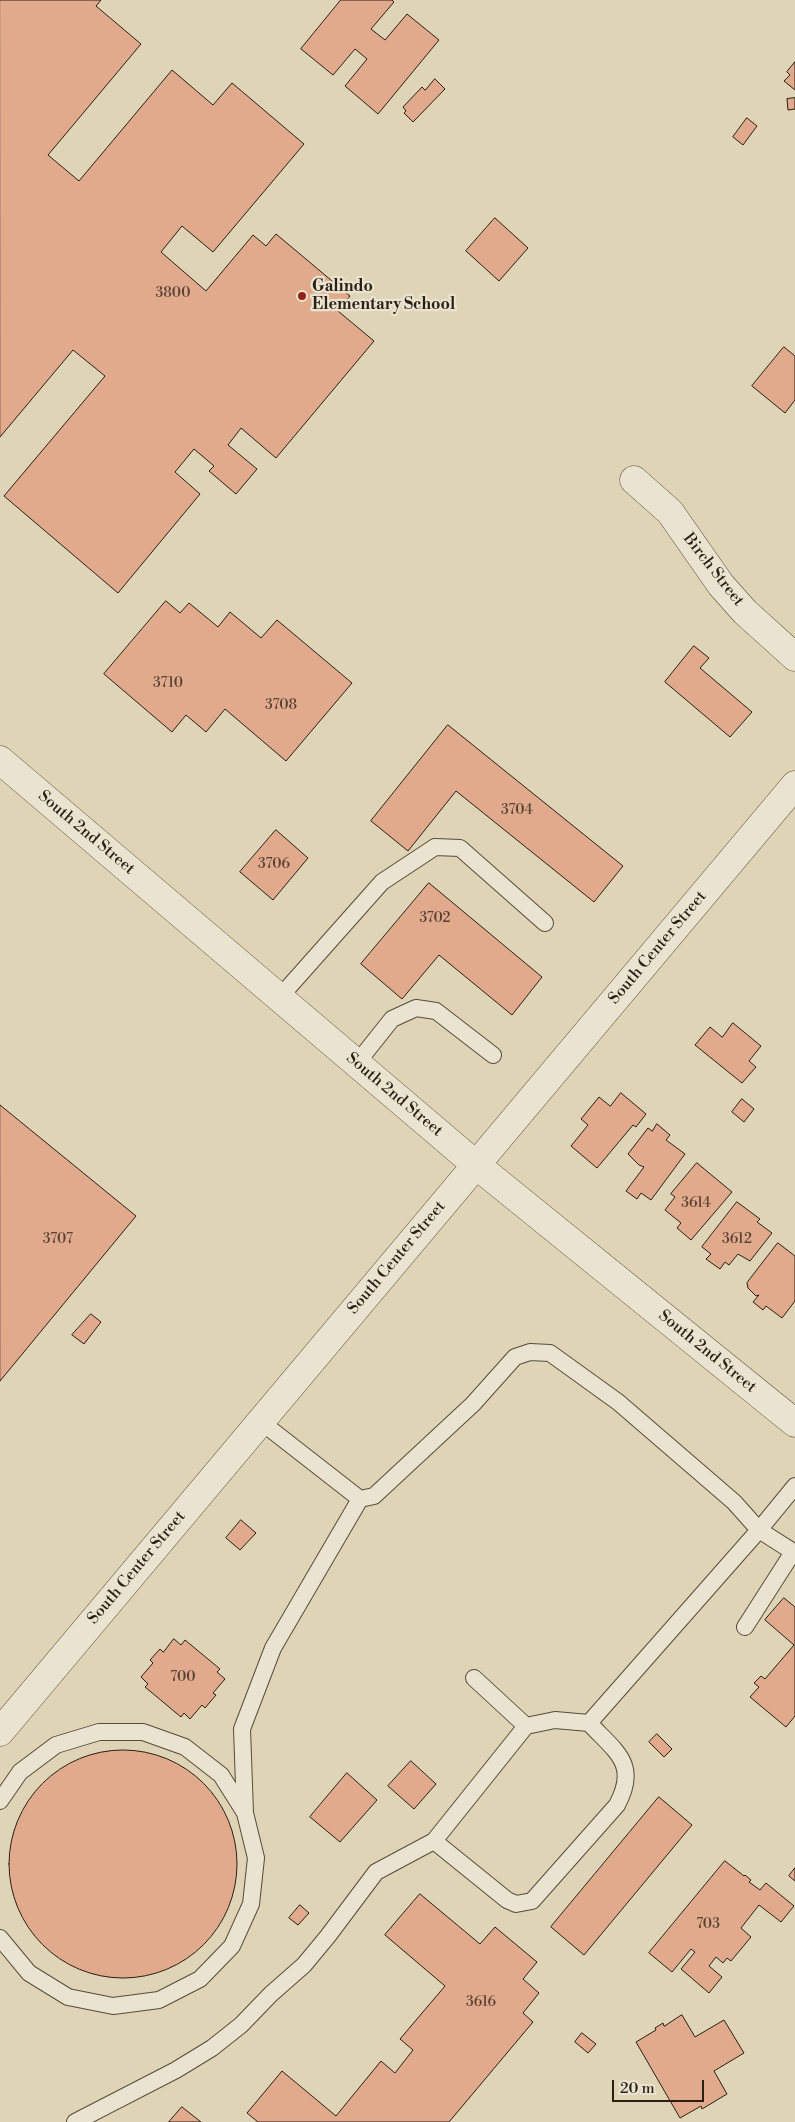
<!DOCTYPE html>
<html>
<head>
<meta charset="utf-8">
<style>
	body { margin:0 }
	#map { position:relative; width:795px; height:2122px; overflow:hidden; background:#dfd4b5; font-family:"Libre Bodoni",serif }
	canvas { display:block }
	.scale { position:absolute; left:612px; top:2080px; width:92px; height:22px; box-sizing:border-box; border:2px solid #291f15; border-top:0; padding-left:6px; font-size:15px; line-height:18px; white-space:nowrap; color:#291f15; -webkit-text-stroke:4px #eae3cf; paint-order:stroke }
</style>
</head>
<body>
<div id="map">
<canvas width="795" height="2122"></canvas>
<div class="scale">20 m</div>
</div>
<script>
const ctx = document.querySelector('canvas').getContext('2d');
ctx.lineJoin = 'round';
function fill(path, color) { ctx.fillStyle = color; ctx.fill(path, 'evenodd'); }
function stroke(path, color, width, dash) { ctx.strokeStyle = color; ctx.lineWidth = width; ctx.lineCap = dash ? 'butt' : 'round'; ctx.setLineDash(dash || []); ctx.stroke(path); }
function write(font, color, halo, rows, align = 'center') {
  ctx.font = font + ' "Libre Bodoni",serif'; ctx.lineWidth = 4.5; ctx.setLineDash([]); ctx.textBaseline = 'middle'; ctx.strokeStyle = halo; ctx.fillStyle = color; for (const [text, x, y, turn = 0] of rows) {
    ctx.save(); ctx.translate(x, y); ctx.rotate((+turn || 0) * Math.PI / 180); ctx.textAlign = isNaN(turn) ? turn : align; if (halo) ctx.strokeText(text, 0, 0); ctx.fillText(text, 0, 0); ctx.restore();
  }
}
const building = new Path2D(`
	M 0,0 L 101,0 L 96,6 L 141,44 L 48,155 L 79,181 L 172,70 L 213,105 L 232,83 L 304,144 L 213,252 L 182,226 L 161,252 L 206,291 L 253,235 L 266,246 L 276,234 L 350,296 L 338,311 L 374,341 L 276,458 L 241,428 L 228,445 L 257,469 L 236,494 L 209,471 L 214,466 L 194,449 L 175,472 L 200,494 L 118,593 L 4,496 L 105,376 L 73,350 L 0,437 Z
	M 341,0 L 392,0 L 394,2 L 371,29 L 385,40 L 407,14 L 439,40 L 378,114 L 345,86 L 367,59 L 355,49 L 333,75 L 301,49 Z
	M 795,62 L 795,90 L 784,81 L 790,75 L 787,72 Z
	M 435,79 L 445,89 L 413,122 L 404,113 L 406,111 L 403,107 L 422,87 L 425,90 Z
	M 795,98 L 795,109 L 788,110 L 787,99 Z
	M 747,118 L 757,126 L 743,145 L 733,137 Z
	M 495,218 L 528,248 L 499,281 L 466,251 Z
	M 784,347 L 795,356 L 795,400 L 785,413 L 752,386 Z
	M 166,601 L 180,613 L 189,603 L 218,627 L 230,612 L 261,638 L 277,620 L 352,683 L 286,761 L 225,709 L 206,732 L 186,715 L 172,732 L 104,674 Z
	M 694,646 L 709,658 L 700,668 L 752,712 L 730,737 L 665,682 Z
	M 448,725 L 623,866 L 594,902 L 456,791 L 408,851 L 371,821 Z
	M 276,830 L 308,858 L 273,900 L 240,872 Z
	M 429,883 L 542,977 L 512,1015 L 439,955 L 402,999 L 361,964 Z
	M 733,1023 L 761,1046 L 749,1061 L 756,1067 L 742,1083 L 695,1045 L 710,1027 L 722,1037 Z
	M 621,1093 L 646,1114 L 636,1127 L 633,1125 L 597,1168 L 571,1146 L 588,1125 L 581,1119 L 599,1097 L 610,1106 Z
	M 742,1099 L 754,1109 L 744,1122 L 732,1112 Z
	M 0,1105 L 136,1216 L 0,1381 Z
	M 657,1124 L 670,1135 L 666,1140 L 685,1154 L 651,1200 L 641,1193 L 637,1199 L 626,1191 L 644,1167 L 639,1165 L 628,1154 L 648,1128 L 652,1131 Z
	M 697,1163 L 732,1192 L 691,1240 L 677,1228 L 681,1223 L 665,1210 L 675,1197 L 671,1194 Z
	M 737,1202 L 760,1219 L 757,1222 L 772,1233 L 750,1261 L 738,1254 L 729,1265 L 725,1262 L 720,1269 L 706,1259 L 711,1254 L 702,1247 Z
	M 778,1243 L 795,1256 L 795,1301 L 782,1318 L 766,1306 L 763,1310 L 753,1302 L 759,1295 L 756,1296 L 748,1288 L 747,1283 Z
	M 91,1314 L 101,1322 L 84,1344 L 72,1335 Z
	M 241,1520 L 256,1533 L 240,1550 L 226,1538 Z
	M 784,1598 L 795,1607 L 795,1716 L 786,1727 L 750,1697 L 759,1687 L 754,1683 L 761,1676 L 765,1679 L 794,1645 L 765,1620 Z
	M 174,1639 L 181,1645 L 185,1640 L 220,1669 L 217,1672 L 225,1679 L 213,1693 L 216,1695 L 205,1708 L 202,1705 L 190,1719 L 184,1713 L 181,1717 L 145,1687 L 148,1684 L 141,1677 L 153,1663 L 150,1660 L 160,1649 L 163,1652 Z
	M 657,1734 L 672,1749 L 664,1757 L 649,1742 Z
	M9 1864a114 114 0 1 1 228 0a114 114 0 1 1-228 0Z
	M 411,1761 L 436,1784 L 414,1809 L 388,1786 Z
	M 347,1773 L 377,1800 L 340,1842 L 310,1817 Z
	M 659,1797 L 692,1825 L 584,1955 L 551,1927 Z
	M 725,1861 L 744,1876 L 745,1875 L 751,1880 L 749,1882 L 760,1890 L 766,1883 L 794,1906 L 781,1922 L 759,1905 L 741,1928 L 751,1937 L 731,1961 L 727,1958 L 723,1963 L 716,1957 L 709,1966 L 722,1977 L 709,1993 L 681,1969 L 695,1952 L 691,1949 L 672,1972 L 649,1953 Z
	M 795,1868 L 795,1881 L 789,1876 Z
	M 420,1894 L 480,1944 L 495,1927 L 537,1962 L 523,1979 L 539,1993 L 523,2013 L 533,2022 L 449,2122 L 258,2122 L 247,2113 L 282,2071 L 336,2116 L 381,2061 L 395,2073 L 413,2050 L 400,2039 L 445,1986 L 385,1935 Z
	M 300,1905 L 309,1913 L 298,1925 L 289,1918 Z
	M 682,2015 L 695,2037 L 724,2020 L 744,2053 L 714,2071 L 727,2094 L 702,2109 L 701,2106 L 680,2118 L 636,2042 L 656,2030 L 655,2028 L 663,2023 L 664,2026 Z
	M 582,2033 L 596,2044 L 588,2053 L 575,2042 Z
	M 182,2107 L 201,2122 L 169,2122 Z`);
fill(building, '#e2aa8d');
stroke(building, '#291f15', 1);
const service = new Path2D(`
	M 279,998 L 382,882 L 435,847 L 460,848 L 545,923
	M 357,1063 L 392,1019 L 416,1008 L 436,1011 L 493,1055
	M 260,1421 L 360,1499
	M 745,1627 L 793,1552
	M 474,1678 L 526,1726
	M 0,1801 L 20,1772 L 56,1745 L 99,1732 L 143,1732 L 185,1747 L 221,1775 L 245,1813 L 256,1858 L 251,1904 L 232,1946 L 200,1979 L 159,2000 L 113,2006 L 68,1997 L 29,1973 L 0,1938
	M 245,1813 L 242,1729 L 273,1648 L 360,1499 L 374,1496 L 473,1404 L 515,1357 L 530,1352 L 550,1353 L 618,1402 L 734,1502 L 759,1530 L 795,1553
	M 434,1841 L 507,1900 L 516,1904 L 532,1901 L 617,1805 C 639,1764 616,1752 589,1723
	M 75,2122 L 176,2070 L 212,2048 L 241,2025 L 271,1994 L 304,1965 L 328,1936 L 376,1872 L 434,1841 L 526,1726 L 555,1720 L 589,1723 L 759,1530 L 795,1486`);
const minor = new Path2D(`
	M 634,480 L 670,512 L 721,585 L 745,612 L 795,657
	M 0,1732 L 795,785`);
const tertiary = new Path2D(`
	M 0,760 L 475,1164 L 795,1423`);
stroke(service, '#564c3d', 18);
stroke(minor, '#564c3d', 29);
stroke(tertiary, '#564c3d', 29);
stroke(service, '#eae3cf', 16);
stroke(minor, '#eae3cf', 28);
stroke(tertiary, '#eae3cf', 28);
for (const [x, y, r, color] of [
	[302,296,5,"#8f2418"]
]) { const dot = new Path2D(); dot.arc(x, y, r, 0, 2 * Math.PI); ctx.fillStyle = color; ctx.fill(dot); stroke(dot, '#eae3cf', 2); }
write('14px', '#574233', null, [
	["3800",173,294],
	["3710",168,684],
	["3708",281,706],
	["3704",517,811],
	["3706",274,865],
	["3702",435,919],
	["3614",696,1204],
	["3707",58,1240],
	["3612",737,1240],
	["700",183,1678],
	["703",708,1925],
	["3616",481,2003]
]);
write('bold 16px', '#291f15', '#eae3cf', [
	["Galindo",312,287],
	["Elementary School",312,305]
], 'left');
write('16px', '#291f15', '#eae3cf', [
	["Birch Street",713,570,52],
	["South 2nd Street",86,833,40],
	["South Center Street",658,948,-50],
	["South 2nd Street",394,1095,40],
	["South Center Street",397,1258,-50],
	["South 2nd Street",707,1352,39],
	["South Center Street",137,1568,-50]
]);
</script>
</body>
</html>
